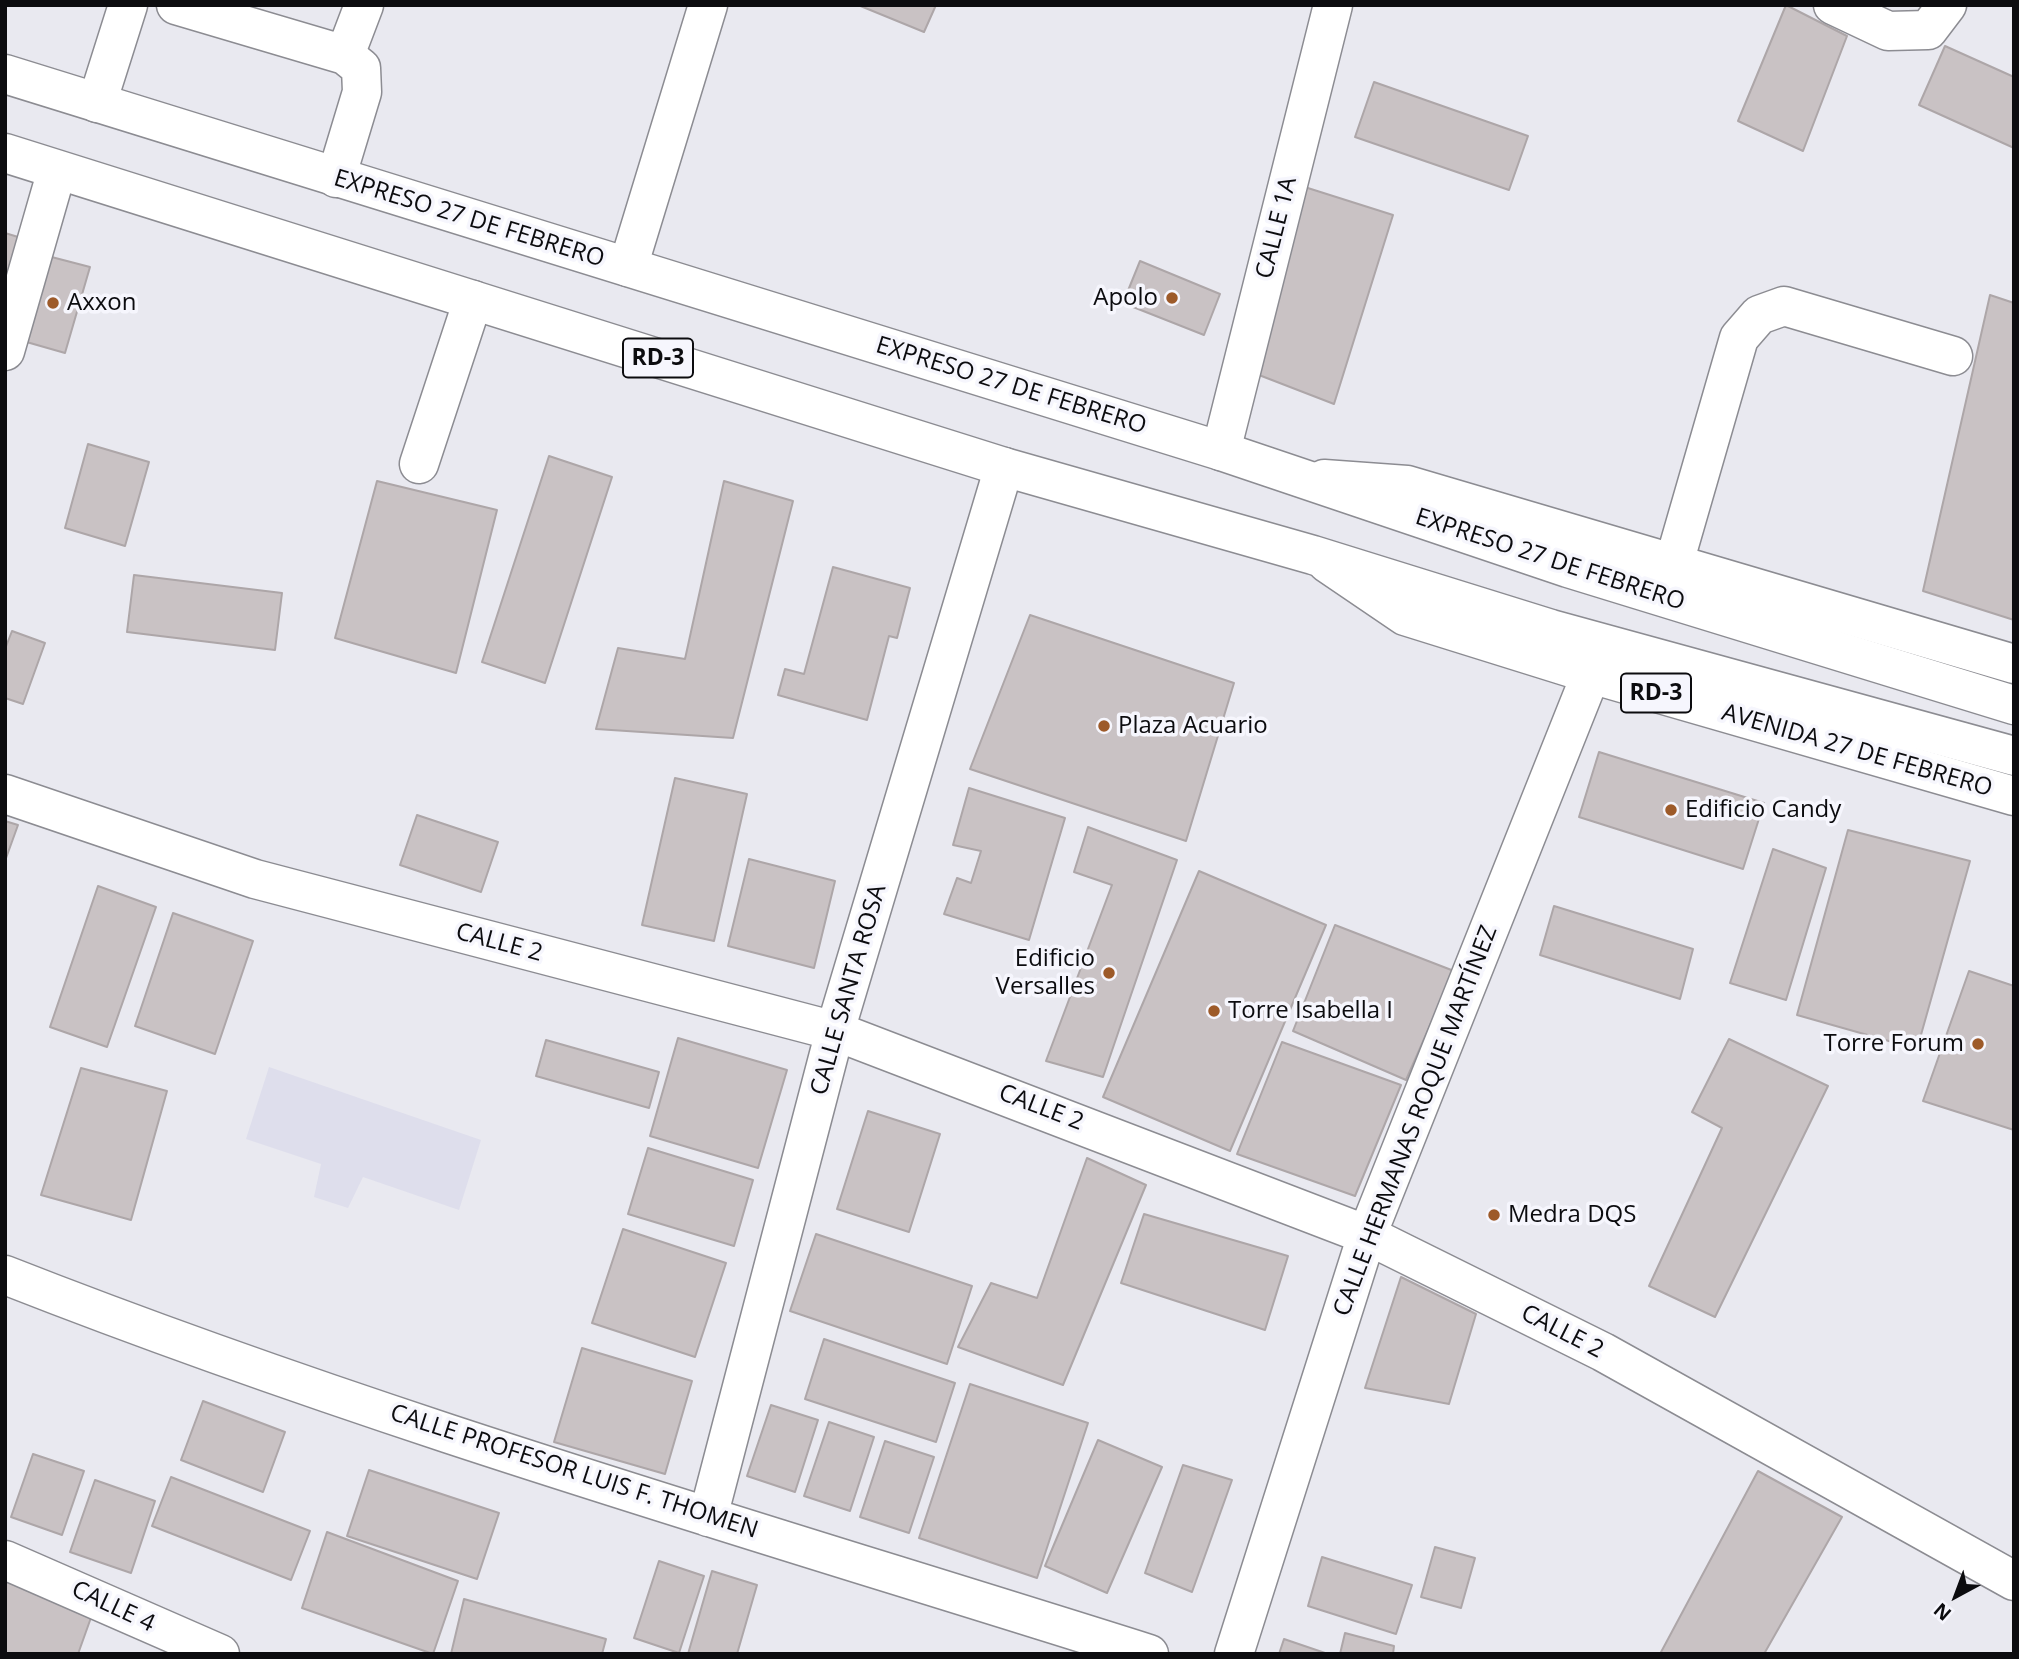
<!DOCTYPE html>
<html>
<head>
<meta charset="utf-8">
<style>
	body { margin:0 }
	#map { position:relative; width:2019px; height:1659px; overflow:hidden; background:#e9e9f0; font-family:"Open Sans",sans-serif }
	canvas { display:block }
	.frame { position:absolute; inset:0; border:7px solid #0c0c0f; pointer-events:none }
	.north { position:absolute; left:1921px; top:1561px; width:70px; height:70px; -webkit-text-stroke:5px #f6f6fd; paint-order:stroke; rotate:221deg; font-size:19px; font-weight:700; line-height:28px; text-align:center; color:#0c0c0f }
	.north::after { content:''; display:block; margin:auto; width:24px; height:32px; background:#0c0c0f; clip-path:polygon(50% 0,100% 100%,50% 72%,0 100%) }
</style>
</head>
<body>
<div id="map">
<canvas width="2019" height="1659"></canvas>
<div class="frame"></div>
<div class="north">N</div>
</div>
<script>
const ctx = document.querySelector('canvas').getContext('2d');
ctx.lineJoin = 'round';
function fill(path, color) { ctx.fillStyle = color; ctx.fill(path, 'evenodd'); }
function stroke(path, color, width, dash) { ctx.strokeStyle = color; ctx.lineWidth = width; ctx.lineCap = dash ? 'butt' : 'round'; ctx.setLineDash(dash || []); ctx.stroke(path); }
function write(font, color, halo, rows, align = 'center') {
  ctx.font = font + ' "Open Sans",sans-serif'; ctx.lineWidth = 7; ctx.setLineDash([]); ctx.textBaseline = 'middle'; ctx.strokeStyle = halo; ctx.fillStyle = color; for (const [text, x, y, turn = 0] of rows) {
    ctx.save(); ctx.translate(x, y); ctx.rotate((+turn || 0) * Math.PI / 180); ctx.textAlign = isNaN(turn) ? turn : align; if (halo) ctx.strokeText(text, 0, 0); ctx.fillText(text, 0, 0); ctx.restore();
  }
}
fill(new Path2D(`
	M 269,1067 L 481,1140 L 459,1210 L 363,1177 L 348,1208 L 314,1197 L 321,1164 L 246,1139 Z`), '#dedeec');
const building = new Path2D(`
	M 858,5 L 936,5 L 924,32 Z
	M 1786,5 L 1847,36 L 1803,151 L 1738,121 Z
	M 1945,46 L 2014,77 L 2014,148 L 1919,105 Z
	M 1374,82 L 1528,136 L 1509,190 L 1355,137 Z
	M 1292,183 L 1393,215 L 1334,404 L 1246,370 Z
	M 5,233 L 28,240 L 5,316 Z
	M 40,254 L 90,267 L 65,353 L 16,339 Z
	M 1140,261 L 1220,294 L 1204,335 L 1123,303 Z
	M 1990,295 L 2014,303 L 2014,620 L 1923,591 Z
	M 88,444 L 149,462 L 125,546 L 65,528 Z
	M 549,456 L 612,477 L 545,683 L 482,662 Z
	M 377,481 L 497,510 L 456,673 L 335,638 Z
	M 724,481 L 793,501 L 733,738 L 596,729 L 618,648 L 685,659 Z
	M 833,567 L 910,588 L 897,638 L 889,636 L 867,720 L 778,695 L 785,669 L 804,674 Z
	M 134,575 L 282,593 L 275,650 L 127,632 Z
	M 1030,615 L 1234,683 L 1186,841 L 970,769 Z
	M 12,631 L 45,643 L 23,704 L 5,698 L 5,649 Z
	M 1599,752 L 1764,803 L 1743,869 L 1579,817 Z
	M 675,778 L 747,794 L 714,941 L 642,925 Z
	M 969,788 L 1065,818 L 1029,940 L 944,914 L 957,878 L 971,883 L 981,851 L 953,845 Z
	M 417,815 L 498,842 L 481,892 L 400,865 Z
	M 5,821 L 18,825 L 5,861 Z
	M 1088,827 L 1177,860 L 1103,1077 L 1046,1061 L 1112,885 L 1074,872 Z
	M 1848,830 L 1970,861 L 1917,1049 L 1797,1015 Z
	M 1773,849 L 1826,868 L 1786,1000 L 1730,983 Z
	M 749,859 L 835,881 L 814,968 L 728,946 Z
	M 1199,871 L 1326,925 L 1230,1151 L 1103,1097 Z
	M 98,886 L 156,907 L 107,1047 L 50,1027 Z
	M 1554,906 L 1693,949 L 1680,999 L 1540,955 Z
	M 173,913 L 253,941 L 215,1054 L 135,1026 Z
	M 1335,925 L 1454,971 L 1406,1080 L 1293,1031 Z
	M 1969,971 L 2014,986 L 2014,1130 L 1923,1101 Z
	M 678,1038 L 787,1070 L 758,1168 L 650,1136 Z
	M 1729,1039 L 1828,1086 L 1715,1317 L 1649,1286 L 1722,1128 L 1692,1112 Z
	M 546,1040 L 659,1072 L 649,1108 L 536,1076 Z
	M 1282,1042 L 1401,1085 L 1355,1196 L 1237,1154 Z
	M 81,1068 L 167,1091 L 131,1220 L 41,1195 Z
	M 868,1111 L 940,1134 L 909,1232 L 837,1209 Z
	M 648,1148 L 753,1180 L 734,1246 L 628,1214 Z
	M 1087,1158 L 1146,1185 L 1063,1385 L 958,1347 L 991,1283 L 1037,1298 Z
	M 1144,1214 L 1288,1256 L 1265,1330 L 1121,1283 Z
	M 623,1229 L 726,1263 L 695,1357 L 592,1323 Z
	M 816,1234 L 972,1286 L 947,1364 L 790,1311 Z
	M 1401,1277 L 1476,1314 L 1449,1404 L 1365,1388 Z
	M 824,1339 L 955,1383 L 936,1442 L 805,1399 Z
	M 582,1348 L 692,1381 L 665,1474 L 554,1442 Z
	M 970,1384 L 1088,1423 L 1037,1578 L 919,1538 Z
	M 203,1401 L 285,1432 L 263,1492 L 181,1460 Z
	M 771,1405 L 818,1420 L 795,1492 L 747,1476 Z
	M 829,1422 L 874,1437 L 850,1511 L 804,1496 Z
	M 1098,1440 L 1162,1467 L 1107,1593 L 1045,1566 Z
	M 885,1441 L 934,1457 L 909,1533 L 860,1517 Z
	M 33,1454 L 84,1471 L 62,1535 L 11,1517 Z
	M 1183,1465 L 1232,1480 L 1192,1592 L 1145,1573 Z
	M 369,1470 L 499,1513 L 477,1579 L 347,1536 Z
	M 1758,1471 L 1842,1517 L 1764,1654 L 1660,1654 Z
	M 171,1477 L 310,1531 L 291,1580 L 152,1526 Z
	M 95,1480 L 155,1501 L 131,1573 L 70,1552 Z
	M 327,1532 L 458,1581 L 433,1654 L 302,1608 Z
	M 1435,1547 L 1475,1558 L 1461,1608 L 1421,1597 Z
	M 1322,1557 L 1412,1585 L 1396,1634 L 1308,1606 Z
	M 659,1561 L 704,1576 L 679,1653 L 634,1638 Z
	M 712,1571 L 757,1585 L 737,1654 L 688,1654 Z
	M 5,1576 L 93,1612 L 78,1654 L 5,1654 Z
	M 464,1599 L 606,1639 L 602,1654 L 451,1654 Z
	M 1345,1633 L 1394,1646 L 1393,1654 L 1340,1654 Z
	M 1284,1639 L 1328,1654 L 1279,1654 Z`);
fill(building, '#c9c2c4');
stroke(building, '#ada6a8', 2);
const minor = new Path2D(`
	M 176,5 L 345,55 L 361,68 L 362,92 L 336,178
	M 1833,5 L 1888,31 L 1928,30 L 1947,5
	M 345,55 L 364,5
	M 97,103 L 128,5
	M 628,267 L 708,5
	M 5,351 L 57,170
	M 1221,451 L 1333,5
	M 419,464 L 473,300
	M 1674,563 L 1739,338 L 1759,315 L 1784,306 L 1953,356
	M 5,794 L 255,879 L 835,1031 L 1367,1235 L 1603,1352 L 2014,1581
	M 5,1275 C 379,1422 766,1533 1149,1654
	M 708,1517 L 835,1031 L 1004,467
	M 5,1560 L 220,1654
	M 1234,1654 L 1367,1235 L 1591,674`);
const major = new Path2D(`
	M 1324,479 L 1407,485 L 2014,664
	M 1327,563 L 1405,616 L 1591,674 L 2014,796`);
const highway = new Path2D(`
	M 5,74 L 1221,451 L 1568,568 L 2014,705
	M 5,153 L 1004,467 L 1313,555 L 1551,629 L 2014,756`);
stroke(minor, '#8c8c92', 41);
stroke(major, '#8c8c92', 41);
stroke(highway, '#8c8c92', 41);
stroke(minor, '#fff', 38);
stroke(major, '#fff', 38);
stroke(highway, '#fff', 38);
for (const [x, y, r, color] of [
	[1172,298,7,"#9d5a29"],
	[53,303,7,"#9d5a29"],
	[1104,726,7,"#9d5a29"],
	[1671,810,7,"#9d5a29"],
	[1109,973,7,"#9d5a29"],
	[1214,1011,7,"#9d5a29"],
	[1978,1044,7,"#9d5a29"],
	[1494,1215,7,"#9d5a29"]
]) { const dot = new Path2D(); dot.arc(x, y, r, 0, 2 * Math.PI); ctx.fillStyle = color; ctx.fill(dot); stroke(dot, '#f6f6fd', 2.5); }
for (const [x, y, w] of [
	[658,358,70],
	[1656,693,70]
]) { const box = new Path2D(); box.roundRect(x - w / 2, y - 19.5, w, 39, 5); ctx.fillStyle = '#f6f6fd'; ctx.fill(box); stroke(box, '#0c0c0f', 2); }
write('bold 23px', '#0c0c0f', null, [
	["RD-3",658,358],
	["RD-3",1656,693]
]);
write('24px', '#0c0c0f', '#f6f6fd', [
	["EXPRESO 27 DE FEBRERO",469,219,17],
	["CALLE 1A",1277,228,-76],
	["EXPRESO 27 DE FEBRERO",1011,386,17],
	["EXPRESO 27 DE FEBRERO",1550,560,18],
	["AVENIDA 27 DE FEBRERO",1857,751,16],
	["CALLE 2",499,943,15],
	["CALLE SANTA ROSA",849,990,-74],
	["CALLE 2",1041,1108,21],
	["CALLE HERMANAS ROQUE MARTÍNEZ",1416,1121,-69],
	["CALLE 2",1562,1332,27],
	["CALLE PROFESOR LUIS F. THOMEN",574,1472,18],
	["CALLE 4",113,1607,25]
]);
write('24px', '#0c0c0f', '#f6f6fd', [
	["Apolo",1158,298,"right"],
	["Axxon",67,303],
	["Plaza Acuario",1118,726],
	["Edificio Candy",1685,810],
	["Edificio",1095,959,"right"],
	["Versalles",1095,987,"right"],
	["Torre Isabella I",1228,1011],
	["Torre Forum",1964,1044,"right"],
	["Medra DQS",1508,1215]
], 'left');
</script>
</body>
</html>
